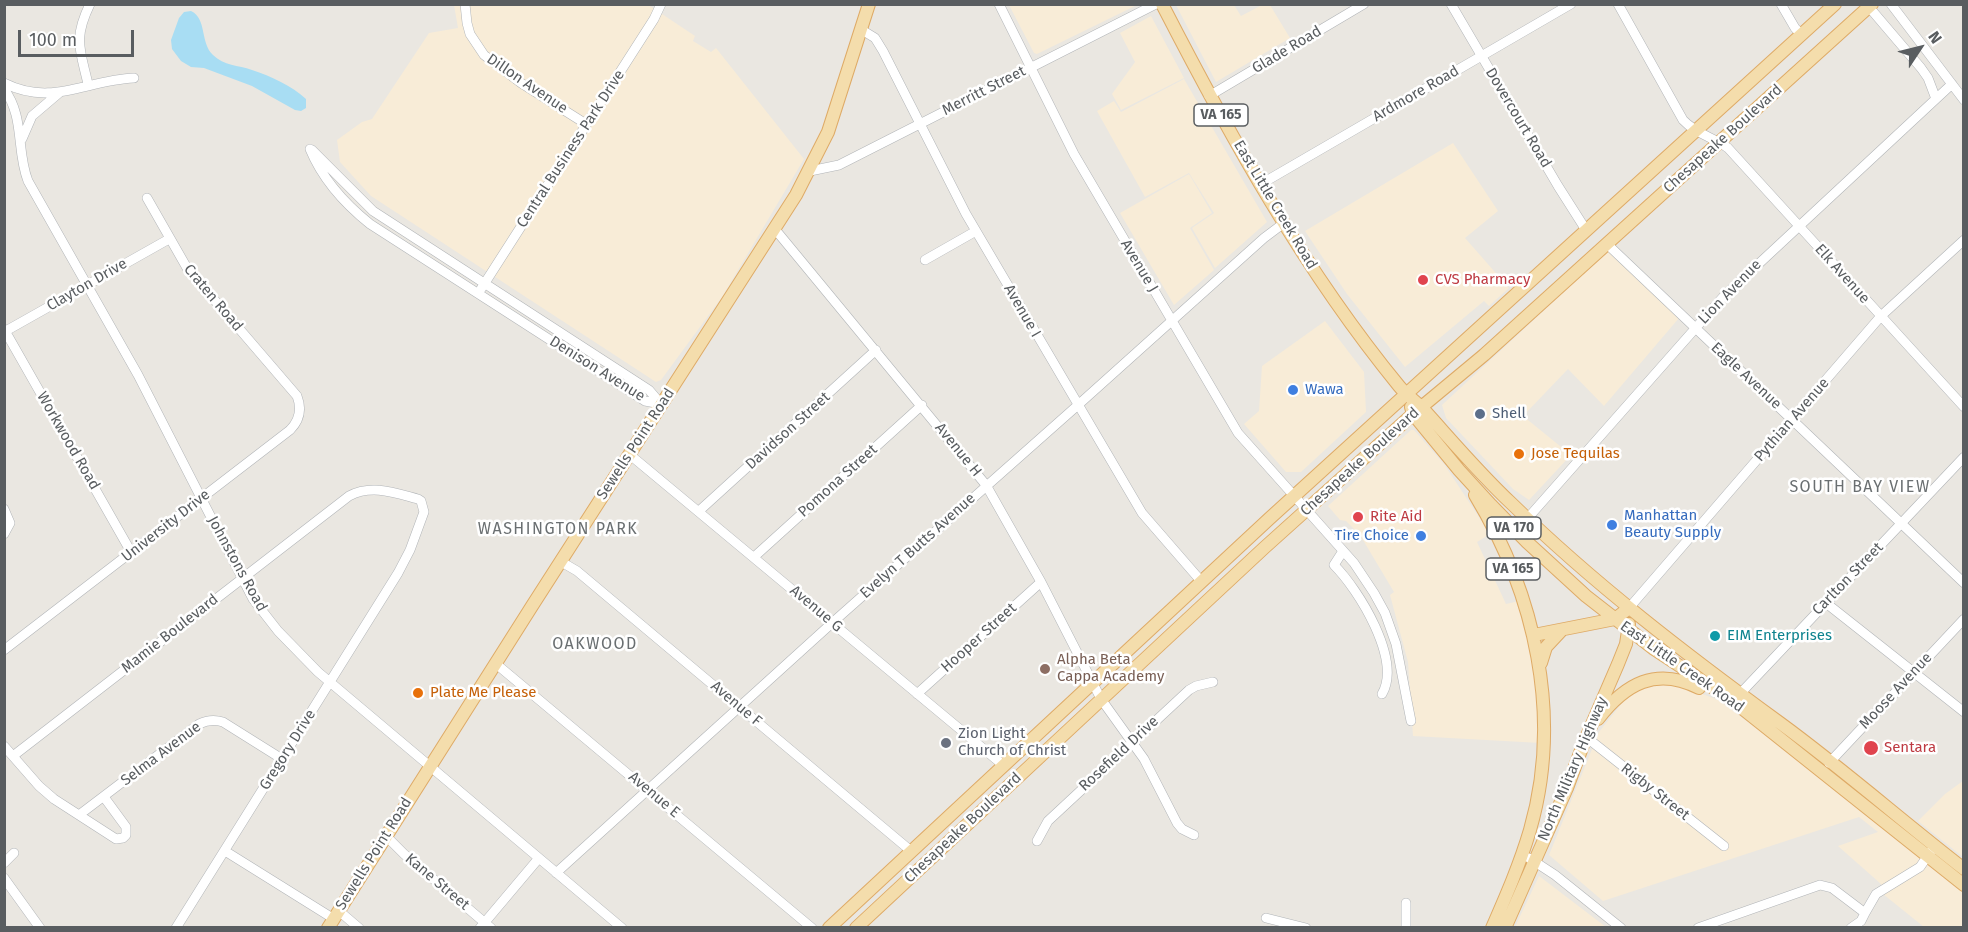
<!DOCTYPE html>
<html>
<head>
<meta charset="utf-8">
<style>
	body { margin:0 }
	#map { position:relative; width:1968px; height:932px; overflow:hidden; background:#eae7e1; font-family:"Fira Sans",sans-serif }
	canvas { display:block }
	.frame { position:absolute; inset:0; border:6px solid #595d60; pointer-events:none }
	.north { position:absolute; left:1890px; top:18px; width:60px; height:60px; -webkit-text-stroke:4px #fff; paint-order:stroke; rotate:55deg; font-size:16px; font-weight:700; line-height:24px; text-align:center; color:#595d60 }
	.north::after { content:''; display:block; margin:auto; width:21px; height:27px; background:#595d60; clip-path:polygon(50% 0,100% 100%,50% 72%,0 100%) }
	.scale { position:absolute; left:18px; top:30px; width:116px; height:27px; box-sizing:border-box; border:3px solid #595d60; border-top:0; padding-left:8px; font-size:18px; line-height:21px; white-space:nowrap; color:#595d60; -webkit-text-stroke:4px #fff; paint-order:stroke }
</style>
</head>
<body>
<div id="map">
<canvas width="1968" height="932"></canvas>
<div class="frame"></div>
<div class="north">N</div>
<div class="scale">100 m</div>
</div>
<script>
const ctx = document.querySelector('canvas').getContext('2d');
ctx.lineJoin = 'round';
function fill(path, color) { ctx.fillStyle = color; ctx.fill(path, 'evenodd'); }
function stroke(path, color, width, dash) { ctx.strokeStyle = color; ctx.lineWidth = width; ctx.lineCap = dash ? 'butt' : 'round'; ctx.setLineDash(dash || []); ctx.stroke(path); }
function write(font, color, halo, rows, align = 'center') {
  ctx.font = font + ' "Fira Sans",sans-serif'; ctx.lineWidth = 5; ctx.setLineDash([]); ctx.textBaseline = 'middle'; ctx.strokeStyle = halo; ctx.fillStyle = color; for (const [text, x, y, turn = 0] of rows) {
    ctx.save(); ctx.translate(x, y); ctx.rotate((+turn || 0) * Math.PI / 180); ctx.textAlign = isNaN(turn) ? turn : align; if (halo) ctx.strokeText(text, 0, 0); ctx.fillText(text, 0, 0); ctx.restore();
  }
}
fill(new Path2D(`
	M 647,4 L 695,36 L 693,41 L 711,52 L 716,48 L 804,159 L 722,297 L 661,380 L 656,382 L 371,196 L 340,162 L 337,140 L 362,122 L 372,119 L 429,33 L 458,28 L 454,5 Z
	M 1009,5 L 1137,5 L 1037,54 L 1034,53 Z
	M 1176,5 L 1234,5 L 1241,16 L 1262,5 L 1270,5 L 1290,38 L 1216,82 Z
	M 1151,16 L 1184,78 L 1121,110 L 1112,94 L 1135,62 L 1120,33 Z
	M 1184,79 L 1267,222 L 1215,268 L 1192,228 L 1214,213 L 1189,173 L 1145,197 L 1097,111 L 1114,101 L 1121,112 Z
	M 1453,143 L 1498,211 L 1465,238 L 1509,288 L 1489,306 L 1484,301 L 1405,367 L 1347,294 L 1305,231 Z
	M 1189,174 L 1212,213 L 1190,228 L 1214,270 L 1174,305 L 1120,213 Z
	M 1608,251 L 1679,318 L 1604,406 L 1568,369 L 1523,416 L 1571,455 L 1529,500 L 1513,489 L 1446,418 L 1442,405 Z
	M 1325,321 L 1364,372 L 1366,412 L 1301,472 L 1286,472 L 1244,424 L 1259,411 L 1262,366 Z
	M 1411,430 L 1414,430 L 1444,464 L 1490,534 L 1477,542 L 1506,604 L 1519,601 L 1535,671 L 1541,743 L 1413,736 L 1408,662 L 1390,595 L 1394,592 L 1360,535 L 1346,521 L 1340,520 L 1328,506 Z
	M 1648,684 L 1673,685 L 1687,688 L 1718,700 L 1785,749 L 1963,892 L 1963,927 L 1924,927 L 1883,894 L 1881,884 L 1838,846 L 1878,832 L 1859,817 L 1603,901 L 1549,855 L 1599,732 L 1626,698 Z
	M 1963,781 L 1963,857 L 1918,821 L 1945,794 Z
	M 1539,876 L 1606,927 L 1515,927 Z`), '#f8ecd7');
fill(new Path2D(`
	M 191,11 C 207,18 200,43 213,55 C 224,66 238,65 252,70 C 271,76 292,86 306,99 L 306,108 L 301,111 L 295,110 L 252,86 L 204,68 L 191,67 L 181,61 L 172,49 L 171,40 L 179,18 L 184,12 Z`), '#a8ddf3');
const minor = new Path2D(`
	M 465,4 L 467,23 L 470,34 L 484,55 L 521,83 L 586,124
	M 999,4 L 1074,154 L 1238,433 L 1354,563 L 1374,593 L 1385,613 L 1396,644 L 1411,721
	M 1451,4 L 1558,186 L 1586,230
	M 1618,4 L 1683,120 C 1696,134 1713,137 1728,148 L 1964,407
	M 1781,4 L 1795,28 L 1802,35
	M 1891,4 L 1964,100
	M 1869,7 L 1921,68 L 1928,78 L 1936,99
	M 862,30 L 875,38 L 883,51 L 966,214 L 1142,513 L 1201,581
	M 4,83 C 52,107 86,80 134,78
	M 88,84 C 80,49 73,39 90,4
	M 4,89 C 25,117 16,151 28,181 L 138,375 L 253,599 L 278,631 L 318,672 L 622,928
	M 1209,96 L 1364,4
	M 22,139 L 32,116 L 59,93
	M 310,149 C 322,178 345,204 370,224 L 645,401 L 661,404
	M 312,150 L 373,211 L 649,390 L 661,404
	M 810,171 L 839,165 L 1156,4
	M 1261,184 L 1571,4
	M 774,228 L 986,485 L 1041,582 L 1101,699 L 1144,759 L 1177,823 L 1182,829 L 1194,835
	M 1607,244 L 1964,583
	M 925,260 L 976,231
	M 481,289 L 654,19 L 661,4
	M 4,329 L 131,552
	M 4,332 L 169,239
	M 629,454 L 1003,765
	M 4,509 L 10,523 L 4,534
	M 699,511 L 876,350
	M 1527,519 L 1723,297 L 1952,84
	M 1343,551 L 1334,565 C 1359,590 1402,660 1382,694
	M 754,557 L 922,405
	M 559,564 L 565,564 L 577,571 L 911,851
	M 1826,603 L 1964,712
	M 1629,608 L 1881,316 L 1964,240
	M 4,650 L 290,430 C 300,420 302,409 297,396 L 187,268 L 147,198
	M 495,663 L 812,928
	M 917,694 L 1041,582
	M 1737,697 L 1964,457
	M 1586,737 L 1724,846
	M 4,746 L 39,786 L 54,799 L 116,839 L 123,838 L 126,835 L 126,827 L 104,797
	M 13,756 L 349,496 C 372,484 395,493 418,499 L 421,501 L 424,512 L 410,550 L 398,573 L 176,928
	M 1829,763 L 1964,619
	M 79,815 L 199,724 C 207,720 214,719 223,722 L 282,759
	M 386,836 L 404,854 L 491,928
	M 1037,841 L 1048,821 L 1189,690 L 1196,686 L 1213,682
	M 225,851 L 334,919
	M 1529,858 L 1555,875 L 1621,928
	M 4,863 L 14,853
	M 556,873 L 832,623 L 1078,405 L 1264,238 L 1284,223
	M 4,878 L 40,928
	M 1406,903 L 1406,928
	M 339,911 L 359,928
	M 1865,913 L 1876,894 L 1920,867 L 1931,851
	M 1266,918 L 1306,928
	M 480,928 L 539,858
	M 1698,928 L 1820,885 L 1832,888 L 1865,913 L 1861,921 L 1851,928`);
const major = new Path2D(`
	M 1162,4 C 1231,138 1304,270 1399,386 C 1407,396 1417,402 1425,411 C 1453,442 1480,474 1511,503 C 1594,584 1687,655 1780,723 C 1843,769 1902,821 1964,869
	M 1411,407 L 1413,414 L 1459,470 L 1491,505 L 1527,542 L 1586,596 L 1654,649 L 1733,701 L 1964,885
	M 1475,495 C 1535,594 1563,716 1530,830 C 1520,864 1506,896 1492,928
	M 1534,635 L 1615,619 L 1629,608
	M 1541,663 L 1546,647 L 1561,631
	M 1598,719 C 1625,684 1656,666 1699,688
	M 328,928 L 532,606 L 796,195 L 828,132 L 869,4
	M 829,928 L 1270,518 L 1835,4
	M 856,928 L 1264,548 L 1413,414 L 1484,355 L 1872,4
	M 1505,928 L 1567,788 L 1583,745 L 1618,664 L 1626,644 L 1629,624`);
stroke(minor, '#b1b4b7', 10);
stroke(major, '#deaa66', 14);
stroke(minor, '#fff', 9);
stroke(major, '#f4ddac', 12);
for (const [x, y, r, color] of [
	[1423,280,6,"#e0444e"],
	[1293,390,6,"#3f7fe0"],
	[1480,414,6,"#5c6f8a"],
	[1519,454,6,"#e8710a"],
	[1358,517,6,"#e0444e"],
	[1612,525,6,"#3f7fe0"],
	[1421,536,6,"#3f7fe0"],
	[1715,636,6,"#0f9aa8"],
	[1045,669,6,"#8d6e63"],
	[418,693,6,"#e8710a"],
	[946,743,6,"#6b7280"],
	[1871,748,8,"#e0444e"]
]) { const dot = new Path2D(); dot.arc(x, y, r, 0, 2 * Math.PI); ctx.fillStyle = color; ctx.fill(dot); stroke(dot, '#fff', 2); }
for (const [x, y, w] of [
	[1221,115,54],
	[1514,528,54],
	[1513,569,54]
]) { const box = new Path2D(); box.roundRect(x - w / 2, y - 11, w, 22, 4.5); ctx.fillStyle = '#fff'; ctx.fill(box); stroke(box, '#595d60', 1.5); }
write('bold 14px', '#595d60', null, [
	["VA 165",1221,115],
	["VA 170",1514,528],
	["VA 165",1513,569]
]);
write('15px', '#595d60', '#fff', [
	["Glade Road",1287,50,-31],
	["Dillon Avenue",527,84,34],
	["Merritt Street",984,91,-27],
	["Ardmore Road",1416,94,-30],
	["Dovercourt Road",1518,118,59],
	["Chesapeake Boulevard",1723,139,-42],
	["Central Business Park Drive",571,149,-57],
	["East Little Creek Road",1275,205,59],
	["Avenue J",1139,266,59],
	["Elk Avenue",1842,274,48],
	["Clayton Drive",87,285,-30],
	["Lion Avenue",1730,292,-46],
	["Craten Road",213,298,50],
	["Avenue I",1022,311,60],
	["Denison Avenue",597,369,32],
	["Eagle Avenue",1746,376,43],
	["Pythian Avenue",1792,420,-49],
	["Davidson Street",788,431,-42],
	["Workwood Road",68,441,60],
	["Sewells Point Road",636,444,-57],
	["Avenue H",958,450,51],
	["Chesapeake Boulevard",1360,462,-42],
	["Pomona Street",838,481,-42],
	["University Drive",166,526,-38],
	["Evelyn T Butts Avenue",918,546,-42],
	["Johnstons Road",237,564,61],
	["Carlton Street",1848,579,-46],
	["Avenue G",816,609,40],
	["Mamie Boulevard",170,634,-38],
	["Hooper Street",979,638,-42],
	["East Little Creek Road",1682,667,35],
	["Moose Avenue",1896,691,-47],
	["Avenue F",736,704,40],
	["Gregory Drive",288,750,-58],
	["Selma Avenue",161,754,-37],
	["Rosefield Drive",1119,754,-43],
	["North Military Highway",1573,769,-67],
	["Rigby Street",1655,792,38],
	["Avenue E",654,795,40],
	["Chesapeake Boulevard",963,828,-43],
	["Sewells Point Road",374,854,-58],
	["Kane Street",437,882,40]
]);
write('15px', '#be3a42', '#fff', [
	["CVS Pharmacy",1435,280],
	["Rite Aid",1370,517],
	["Sentara",1884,748]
], 'left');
write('15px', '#366cbe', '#fff', [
	["Wawa",1305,390],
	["Manhattan",1624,516],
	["Beauty Supply",1624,533],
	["Tire Choice",1409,536,"right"]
], 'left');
write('15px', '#4e5e75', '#fff', [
	["Shell",1492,414]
], 'left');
write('15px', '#c56008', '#fff', [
	["Jose Tequilas",1531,454],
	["Plate Me Please",430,693]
], 'left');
write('15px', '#0d838f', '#fff', [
	["EIM Enterprises",1727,636]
], 'left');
write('15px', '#785e54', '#fff', [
	["Alpha Beta",1057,660],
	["Cappa Academy",1057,677]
], 'left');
write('15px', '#5b616d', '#fff', [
	["Zion Light",958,734],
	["Church of Christ",958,751]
], 'left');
ctx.letterSpacing = '1.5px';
write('16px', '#6a6f71', '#fff', [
	["SOUTH BAY VIEW",1860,488],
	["WASHINGTON PARK",558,530],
	["OAKWOOD",595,645]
]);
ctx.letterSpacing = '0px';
</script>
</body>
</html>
